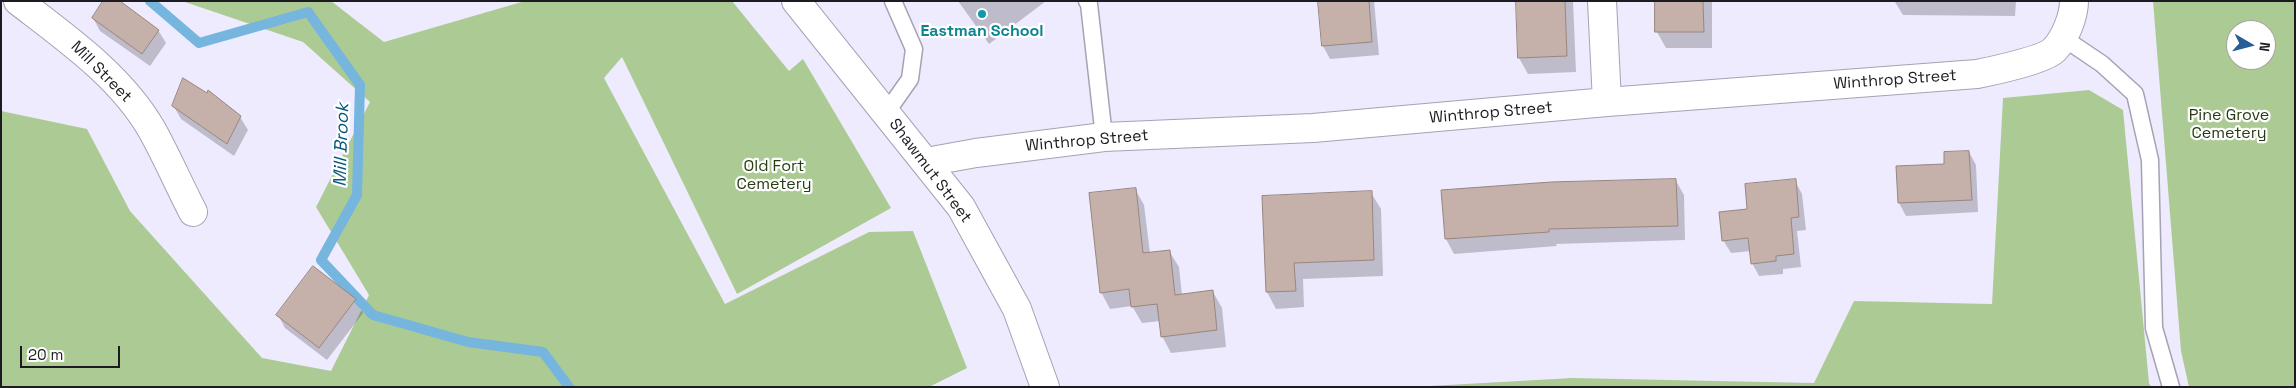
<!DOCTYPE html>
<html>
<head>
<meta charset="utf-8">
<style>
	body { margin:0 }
	#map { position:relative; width:2296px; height:388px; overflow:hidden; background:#eeebfe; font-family:"Space Grotesk",sans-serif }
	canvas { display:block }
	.frame { position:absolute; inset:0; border:2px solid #1c1b21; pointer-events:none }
	.north { position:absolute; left:2226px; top:20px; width:50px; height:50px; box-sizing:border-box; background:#fff; border:1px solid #a4a4a6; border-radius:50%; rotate:98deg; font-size:14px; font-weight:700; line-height:20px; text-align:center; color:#1c1b21 }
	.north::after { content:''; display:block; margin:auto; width:18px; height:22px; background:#275e96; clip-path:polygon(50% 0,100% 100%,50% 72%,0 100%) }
	.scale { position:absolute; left:20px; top:346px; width:100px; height:22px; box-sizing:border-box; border:2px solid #1c1b21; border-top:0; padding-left:6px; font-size:15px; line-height:18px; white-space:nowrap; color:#1c1b21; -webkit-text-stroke:4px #fff; paint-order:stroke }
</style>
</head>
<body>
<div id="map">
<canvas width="2296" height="388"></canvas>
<div class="frame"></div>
<div class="north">N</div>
<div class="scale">20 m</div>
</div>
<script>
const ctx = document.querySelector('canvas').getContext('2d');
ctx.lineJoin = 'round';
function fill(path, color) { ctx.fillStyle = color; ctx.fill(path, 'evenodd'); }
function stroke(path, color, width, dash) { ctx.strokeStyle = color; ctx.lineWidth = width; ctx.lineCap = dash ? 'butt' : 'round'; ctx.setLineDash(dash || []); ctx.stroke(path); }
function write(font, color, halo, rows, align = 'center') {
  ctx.font = font + ' "Space Grotesk",sans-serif'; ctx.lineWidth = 4.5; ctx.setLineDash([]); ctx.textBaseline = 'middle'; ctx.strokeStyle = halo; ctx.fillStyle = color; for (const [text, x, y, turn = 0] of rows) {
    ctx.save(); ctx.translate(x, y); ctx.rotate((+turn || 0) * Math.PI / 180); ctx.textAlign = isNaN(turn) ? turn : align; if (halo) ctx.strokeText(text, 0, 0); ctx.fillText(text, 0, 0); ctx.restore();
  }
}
fill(new Path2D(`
	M 182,1 L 331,1 L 384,42 L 525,1 L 732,1 L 789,71 L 803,59 L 891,208 L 737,294 L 622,57 L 604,78 L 725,304 L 869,232 L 913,231 L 967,368 L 929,387 L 1,387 L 1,111 L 87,129 L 130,211 L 262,358 L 331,371 L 369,295 L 316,207 L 370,102 L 303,42 Z
	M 2153,1 L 2295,1 L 2295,387 L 2189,387 L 2181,351 ZM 2236,30 L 2266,30 L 2266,60 L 2236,60 Z
	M 2089,90 L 2123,110 L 2149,383 L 2151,387 L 1412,387 L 1572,378 L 1814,383 L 1854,301 L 1992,304 L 2003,98 Z`), '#accb94');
fill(new Path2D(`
	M 958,1 L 1046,1 L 989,44 Z
	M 1319,1 L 1374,1 L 1379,55 L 1330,59 L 1323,46 Z
	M 1517,1 L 1573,1 L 1576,72 L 1528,74 L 1519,58 Z
	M 1657,1 L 1712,1 L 1712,48 L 1666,48 L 1657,32 Z
	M 2016,1 L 2015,16 L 1903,15 L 1895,2 Z
	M 93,18 L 158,30 L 166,43 L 150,66 L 100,31 Z
	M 173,105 L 240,117 L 248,130 L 234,156 L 181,119 Z
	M 1969,152 L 1976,165 L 1978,212 L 1906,216 L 1899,203 L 1945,165 Z
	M 1676,181 L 1684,195 L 1685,240 L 1556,244 L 1557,246 L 1454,254 L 1446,239 L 1442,191 Z
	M 1795,181 L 1802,194 L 1806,230 L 1797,231 L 1801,267 L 1783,269 L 1783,274 L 1759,276 L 1752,263 L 1751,251 L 1731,253 L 1723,240 L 1748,210 Z
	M 1135,189 L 1144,205 L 1150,253 L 1169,251 L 1179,267 L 1182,295 L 1213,292 L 1222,308 L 1226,347 L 1171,353 L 1162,336 L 1160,321 L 1142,323 L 1132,306 L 1110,309 L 1101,292 Z
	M 1371,193 L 1381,209 L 1383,276 L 1303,279 L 1304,307 L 1276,309 L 1267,292 L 1263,197 Z
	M 355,300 L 363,313 L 327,360 L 285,328 L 278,315 Z`), '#0003');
stroke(new Path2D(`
	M 150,1 L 199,43 L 308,12 L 360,85 L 357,195 L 321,260 L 373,315 L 468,342 L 543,352 L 569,387`), '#75b5de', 10);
const building = new Path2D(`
	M 103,1 L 120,1 L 159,30 L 142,54 L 92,18 Z
	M 1318,1 L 1369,1 L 1372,42 L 1322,46 Z
	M 1516,1 L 1565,1 L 1567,56 L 1518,58 Z
	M 1655,1 L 1703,1 L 1704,32 L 1655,32 Z
	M 183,78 L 207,93 L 208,90 L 241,116 L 227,144 L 172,106 Z
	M 1969,151 L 1972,200 L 1898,203 L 1896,166 L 1944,164 L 1944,152 Z
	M 1676,179 L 1678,226 L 1549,229 L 1549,232 L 1445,239 L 1441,190 L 1551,182 Z
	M 1796,179 L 1799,217 L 1791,218 L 1794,254 L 1776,256 L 1776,261 L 1751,264 L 1748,238 L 1722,241 L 1719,212 L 1747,209 L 1745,184 Z
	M 1136,188 L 1143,253 L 1170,250 L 1175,295 L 1213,290 L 1217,330 L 1161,337 L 1157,304 L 1131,307 L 1129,289 L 1100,293 L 1089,193 Z
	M 1372,191 L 1374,260 L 1294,263 L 1296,291 L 1266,292 L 1262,196 Z
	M 313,266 L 356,299 L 319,348 L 276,315 Z`);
fill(building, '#c5b1aa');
stroke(building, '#98857f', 1);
const service = new Path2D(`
	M 1087,1 L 1089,4 L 1104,137
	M 2062,37 L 2102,64 L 2135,94 L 2150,160 L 2154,328 L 2171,387
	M 886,113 L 910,79 L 914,49 L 893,1`);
const minor = new Path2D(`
	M 18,1 C 66,38 121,76 152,130 C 167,157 179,185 193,212
	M 1602,1 L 1607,102
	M 926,162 L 976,153 L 1104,137 L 1313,128 L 1607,102 L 1977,74 C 1992,71 2044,60 2054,50 C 2065,39 2074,16 2074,1`);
const tertiary = new Path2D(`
	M 796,1 L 961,207 L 1017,309 L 1045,387`);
stroke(service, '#a4a2b3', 19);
stroke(minor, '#a4a2b3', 30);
stroke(tertiary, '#a4a2b3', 30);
stroke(service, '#fff', 16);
stroke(minor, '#fff', 28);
stroke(tertiary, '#fff', 28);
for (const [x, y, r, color] of [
	[982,14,5,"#0f9aa8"]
]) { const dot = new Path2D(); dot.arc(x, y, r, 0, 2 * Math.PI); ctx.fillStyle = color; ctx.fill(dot); stroke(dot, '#fff', 2); }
write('bold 16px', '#0d838f', '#fff', [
	["Eastman School",982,32]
]);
write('16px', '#1c1b21', '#fff', [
	["Mill Street",101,72,45],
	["Winthrop Street",1895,80,-4],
	["Winthrop Street",1491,113,-5],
	["Winthrop Street",1087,141,-5],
	["Shawmut Street",930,171,53]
]);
write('16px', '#273c12', '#fff', [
	["Pine Grove",2229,116],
	["Cemetery",2229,134],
	["Old Fort",774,167],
	["Cemetery",774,185]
]);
write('italic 18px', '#02587e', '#fff', [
	["Mill Brook",342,145,-88]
]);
</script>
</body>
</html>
